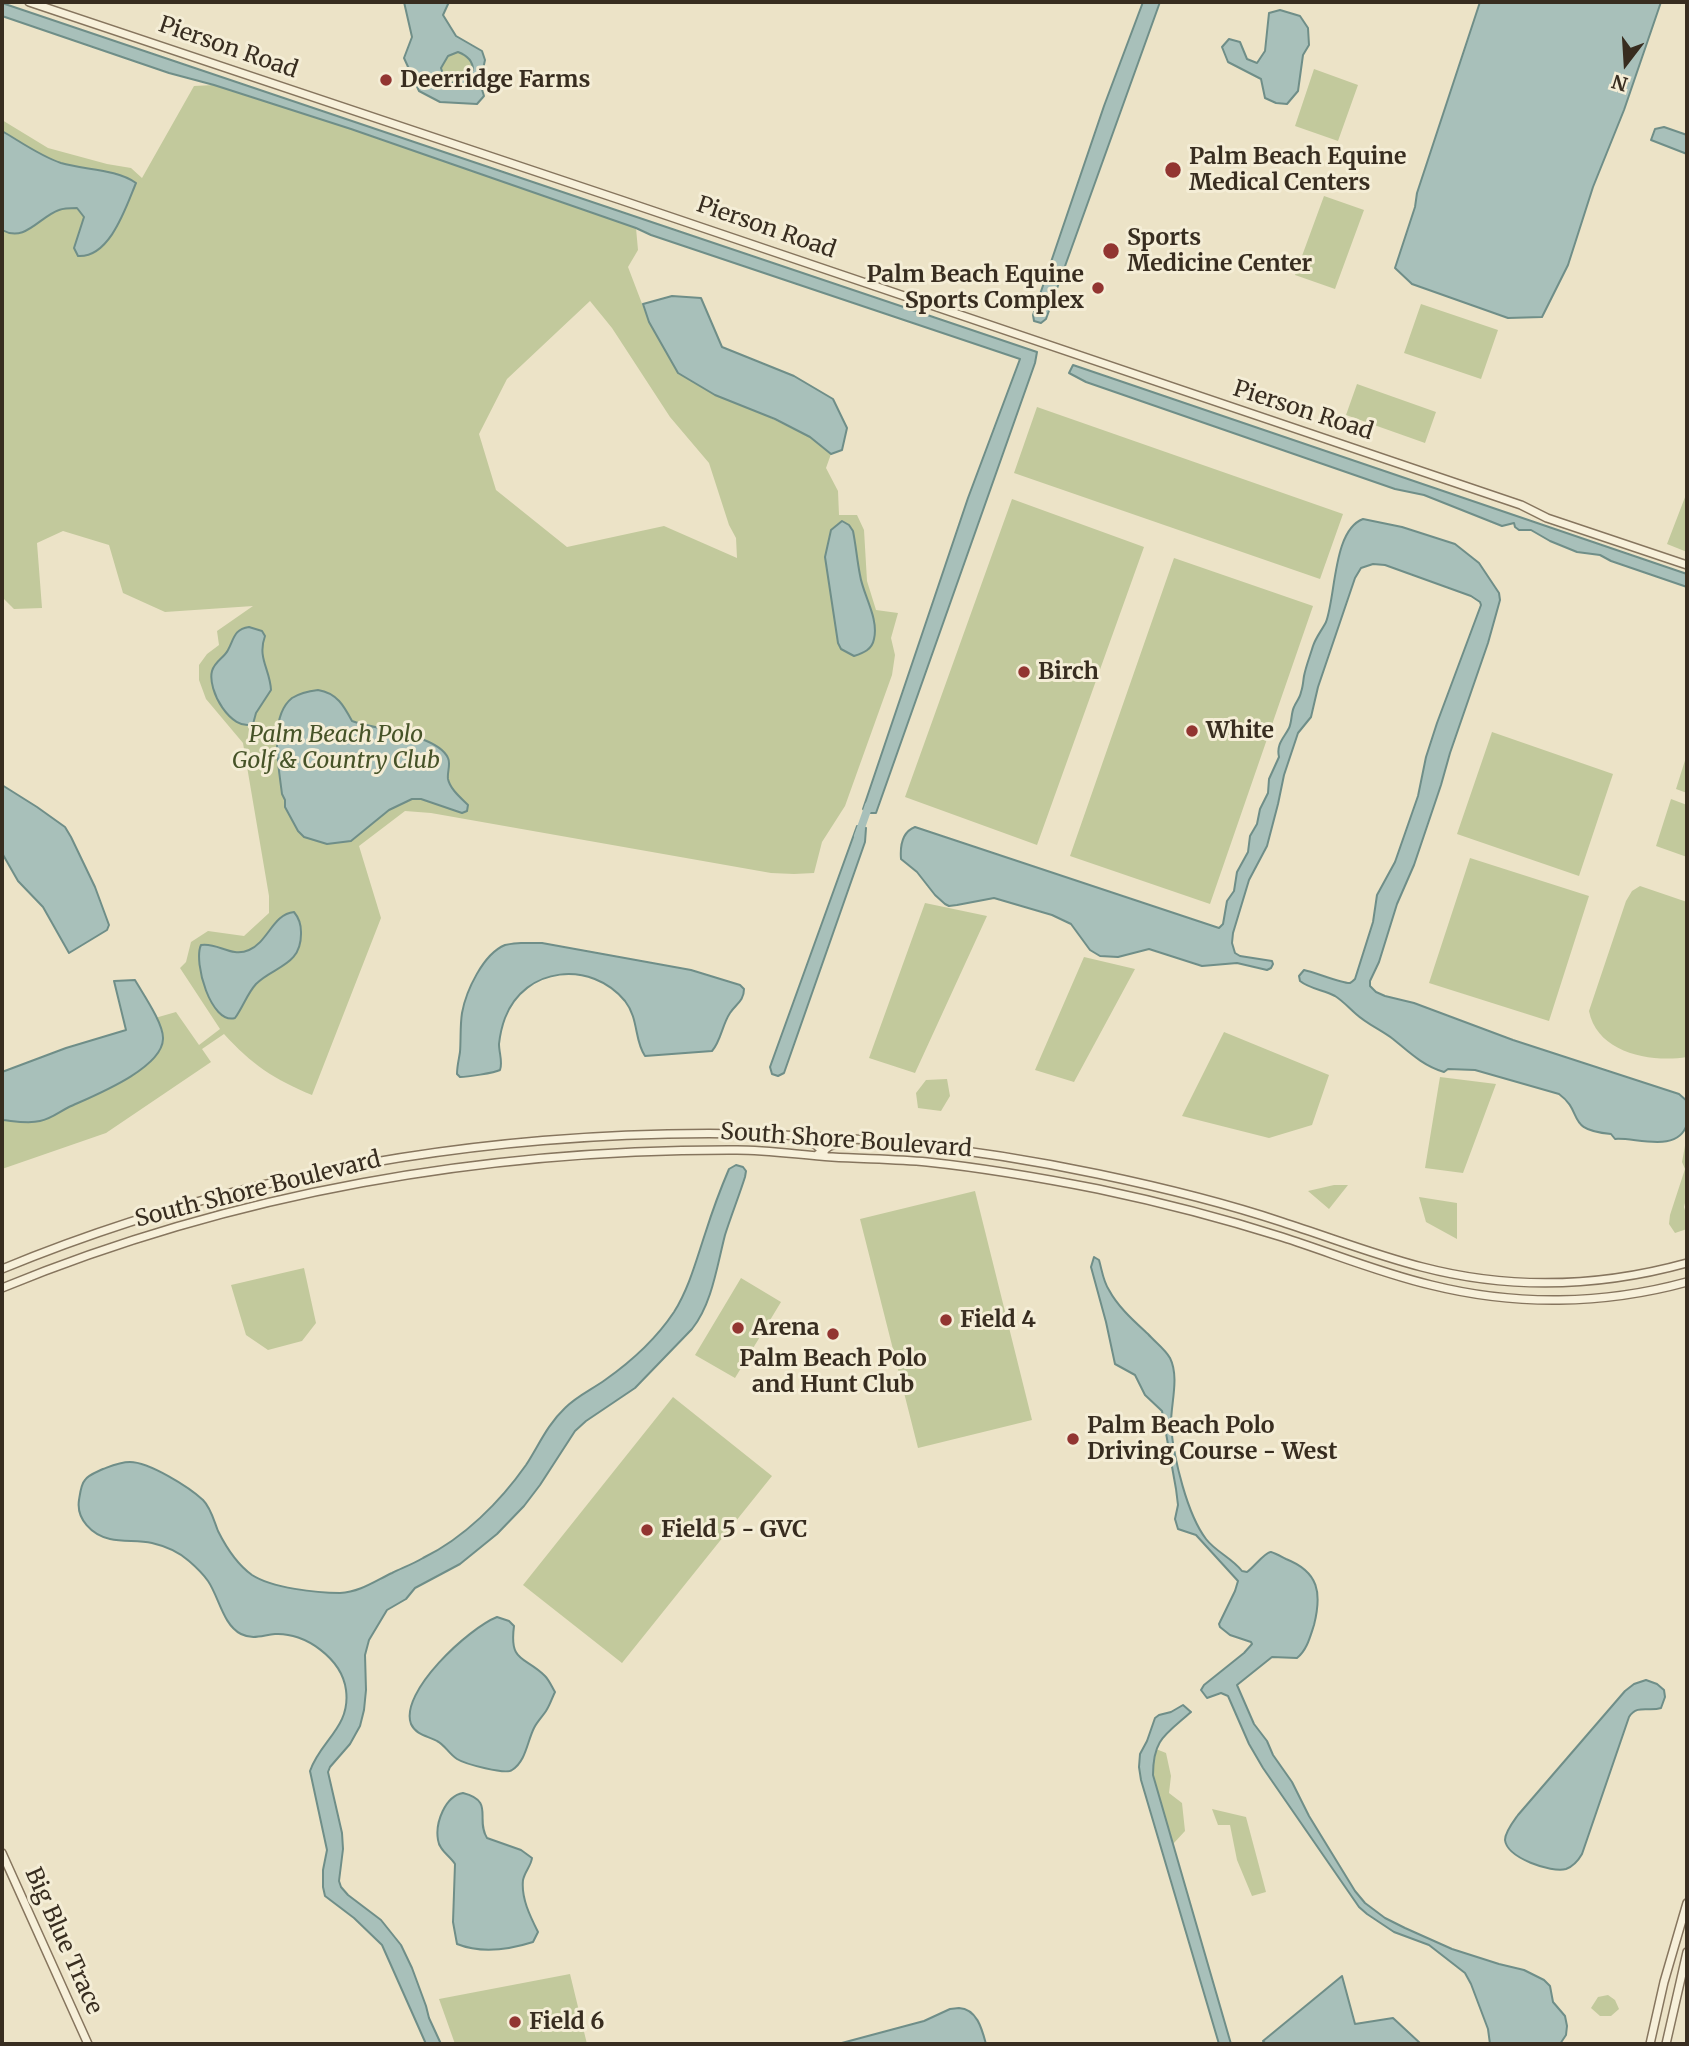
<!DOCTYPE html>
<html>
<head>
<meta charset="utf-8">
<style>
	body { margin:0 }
	#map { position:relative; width:1689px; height:2046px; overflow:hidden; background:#ece3c7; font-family:Merriweather,serif }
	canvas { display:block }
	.frame { position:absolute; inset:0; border:4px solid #382d20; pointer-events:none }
	.north { position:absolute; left:1591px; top:28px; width:70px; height:70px; -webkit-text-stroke:5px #f4edd6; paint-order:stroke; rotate:197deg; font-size:19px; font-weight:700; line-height:28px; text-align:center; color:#382d20 }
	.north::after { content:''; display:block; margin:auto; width:24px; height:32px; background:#382d20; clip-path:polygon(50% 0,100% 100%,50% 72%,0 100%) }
</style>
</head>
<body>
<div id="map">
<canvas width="1689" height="2046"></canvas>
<div class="frame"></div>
<div class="north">N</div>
</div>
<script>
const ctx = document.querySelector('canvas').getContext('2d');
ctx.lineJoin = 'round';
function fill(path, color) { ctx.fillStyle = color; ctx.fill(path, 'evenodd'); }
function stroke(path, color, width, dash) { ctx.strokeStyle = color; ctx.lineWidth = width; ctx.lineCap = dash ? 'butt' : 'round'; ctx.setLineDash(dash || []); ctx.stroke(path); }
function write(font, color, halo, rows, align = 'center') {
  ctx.font = font + ' Merriweather,serif'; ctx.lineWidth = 6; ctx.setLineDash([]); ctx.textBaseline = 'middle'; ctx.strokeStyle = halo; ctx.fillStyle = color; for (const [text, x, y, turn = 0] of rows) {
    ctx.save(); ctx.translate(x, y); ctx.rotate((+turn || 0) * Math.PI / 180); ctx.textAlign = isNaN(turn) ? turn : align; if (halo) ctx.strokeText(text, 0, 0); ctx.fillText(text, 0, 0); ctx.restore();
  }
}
fill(new Path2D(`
	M 458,52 C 466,55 473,60 473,70 L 465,77 L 450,84 L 444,78 L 441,68 L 448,56 Z
	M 1314,69 L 1358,85 L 1338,141 L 1295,126 Z
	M 214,85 L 351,129 L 636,228 L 638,250 L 628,267 L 649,322 L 678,373 L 810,437 L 831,454 L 826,468 L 838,491 L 839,515 L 857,515 L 864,530 L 867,581 L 876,610 L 898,613 L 891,638 L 895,655 L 892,675 L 845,806 L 822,842 L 814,873 L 794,874 L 771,873 L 431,813 L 405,811 L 359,846 L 381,918 L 312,1095 C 275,1080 251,1064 224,1034 L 202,1049 L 211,1062 L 106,1133 L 2,1169 L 2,1072 L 66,1048 L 126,1030 L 114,981 L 135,980 L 155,1018 L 176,1012 L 199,1045 L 220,1029 L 180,968 L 186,962 L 191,942 L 208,931 L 244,936 L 269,913 L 269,896 L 243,743 L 206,699 L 199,680 L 199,665 L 207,654 L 219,645 L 217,631 L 253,606 L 165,612 L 123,593 L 109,545 L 63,531 L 37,543 L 42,608 L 14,609 L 2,597 L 2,120 L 48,148 L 107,164 L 131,168 L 142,178 L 194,86 ZM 590,301 L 612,328 L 670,417 L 709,463 L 729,525 L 736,538 L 737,558 L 664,526 L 567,547 L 496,490 L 479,434 L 507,379 Z
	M 1324,196 L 1364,210 L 1335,289 L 1295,275 Z
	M 1421,304 L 1498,330 L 1481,379 L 1404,353 Z
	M 1357,384 L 1436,412 L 1425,443 L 1346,415 Z
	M 1037,407 L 1343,514 L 1320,579 L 1014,473 Z
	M 1687,492 L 1687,552 L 1667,544 Z
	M 1012,499 L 1144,547 L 1037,845 L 905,797 Z
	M 1174,558 L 1313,606 L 1210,904 L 1070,856 Z
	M 1492,732 L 1613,774 L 1579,876 L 1457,834 Z
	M 1687,754 L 1687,793 L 1676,789 Z
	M 1671,799 L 1687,805 L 1687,857 L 1656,846 Z
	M 1470,858 L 1589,896 L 1549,1021 L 1429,983 Z
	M 1640,886 L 1687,902 L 1687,1057 C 1651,1063 1597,1053 1589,1011 L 1626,901 L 1632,891 Z
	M 925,903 L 987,916 L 915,1073 L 869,1058 Z
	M 1084,957 L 1135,969 L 1074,1082 L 1035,1070 Z
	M 1224,1032 L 1329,1075 L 1312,1125 L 1269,1138 L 1182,1116 Z
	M 1440,1077 L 1496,1084 L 1463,1173 L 1425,1168 Z
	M 947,1079 L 950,1096 L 941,1111 L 918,1108 L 916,1093 L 926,1080 Z
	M 1687,1135 L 1687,1195 L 1684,1207 L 1687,1217 L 1687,1229 L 1675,1233 L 1669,1224 L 1670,1215 L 1685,1169 L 1682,1162 Z
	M 1334,1185 L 1348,1185 L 1329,1209 L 1308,1191 Z
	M 975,1191 L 1032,1420 L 918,1448 L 860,1219 Z
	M 1419,1197 L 1457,1203 L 1457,1239 L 1426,1222 Z
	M 304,1268 L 316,1323 L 302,1341 L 268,1350 L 246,1335 L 231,1285 Z
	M 741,1278 L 781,1302 L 735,1378 L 695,1355 Z
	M 673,1397 L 772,1476 L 622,1663 L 523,1585 Z
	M 1156,1749 L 1166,1753 L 1171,1776 L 1169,1793 L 1182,1803 L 1185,1831 L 1173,1844 C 1166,1820 1145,1773 1156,1749 Z
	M 1212,1809 L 1246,1817 L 1266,1892 L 1252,1896 L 1237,1860 L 1230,1825 L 1218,1825 Z
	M 570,1974 L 587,2044 L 455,2044 L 439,1999 Z
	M 1608,1995 L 1615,2000 L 1619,2009 L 1611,2016 L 1600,2016 L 1591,2008 L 1598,1997 Z`), '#c2c99c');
const water = new Path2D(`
	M 404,2 L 449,2 L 443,15 L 456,36 L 482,51 L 485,60 L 480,83 L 484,96 L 477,104 L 440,102 L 419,91 L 404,58 L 412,37 ZM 458,52 C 466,55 473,60 473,70 L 465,77 L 450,84 L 444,78 L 441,68 L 448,56 Z
	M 1143,2 L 1160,2 L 1046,319 L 1041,323 L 1034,321 L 1033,315 L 1104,106 Z
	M 1480,2 L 1661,2 L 1624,110 L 1593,187 L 1568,265 L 1542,317 L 1508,318 L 1412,284 L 1395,268 L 1415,207 L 1417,193 Z
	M 2,3 L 1037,352 L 1035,363 L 876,813 L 866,813 L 863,809 L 968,498 L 1020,359 L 651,235 L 636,228 L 351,129 L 214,85 L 169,73 L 2,16 Z
	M 1280,10 L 1300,16 L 1308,28 L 1309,45 L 1303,55 L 1298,91 L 1287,104 L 1276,103 L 1265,98 L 1261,79 L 1228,62 L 1222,47 L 1229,39 L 1240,42 L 1247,59 L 1257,63 L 1265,51 L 1269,13 Z
	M 1664,127 L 1687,135 L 1687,154 L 1651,140 L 1655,129 Z
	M 2,131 C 21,142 40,156 61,163 C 85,170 116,169 136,183 C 126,207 110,258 78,256 L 74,248 L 84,217 L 77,208 C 71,208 64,208 59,210 C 39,217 25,243 2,230 Z
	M 672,296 L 701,298 L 722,347 L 794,376 L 833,399 L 847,428 L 842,450 L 831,454 L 810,437 L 775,419 L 715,395 L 678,373 L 649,322 L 643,304 Z
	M 1073,365 L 1687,574 L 1687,587 L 1611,561 L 1600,555 L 1577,552 L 1550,541 L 1531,530 L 1519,530 L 1515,527 L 1514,523 L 1502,526 L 1424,495 L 1395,489 L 1086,382 L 1069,373 Z
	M 1363,519 L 1402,527 L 1455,544 L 1479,563 L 1499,593 L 1500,600 L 1488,643 L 1450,753 L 1441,785 L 1414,865 L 1397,904 L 1379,962 L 1370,981 L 1370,986 L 1376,992 L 1385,996 L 1414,1003 L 1513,1040 L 1679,1094 L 1687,1101 C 1687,1108 1689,1117 1687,1124 C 1678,1154 1635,1137 1615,1139 L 1611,1134 C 1564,1130 1585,1113 1559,1094 L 1475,1070 L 1448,1069 L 1444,1072 C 1423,1066 1409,1052 1393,1039 C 1381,1030 1367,1024 1356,1014 C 1349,1008 1343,1001 1335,996 C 1324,990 1310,989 1300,981 L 1299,976 L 1304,970 C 1314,972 1344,984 1350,983 C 1352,982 1353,981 1355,979 L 1373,922 L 1377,895 L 1395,862 L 1418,796 L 1426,757 L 1437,723 L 1481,605 L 1480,602 L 1471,596 L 1385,565 L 1373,564 L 1361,568 L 1355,578 L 1318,687 L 1311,717 L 1298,733 L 1284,775 L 1278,804 L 1267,846 L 1249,880 L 1233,933 L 1232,943 L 1235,953 L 1240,956 L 1272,961 L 1273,964 L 1271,968 L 1267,970 L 1237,963 L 1202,966 L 1149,949 L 1118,957 L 1100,956 L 1090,950 L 1071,924 L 1052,915 L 994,898 L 957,905 L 949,906 L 945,904 L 935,895 L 917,872 L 901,859 C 900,846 902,832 915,827 L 1219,928 L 1223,924 L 1227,901 L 1234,891 L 1237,872 L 1248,852 L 1250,836 L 1257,824 L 1260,809 L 1268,793 L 1269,779 L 1279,757 C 1276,744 1284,738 1289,728 C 1292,722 1291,713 1294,707 C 1296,702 1300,698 1301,692 C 1303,687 1303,682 1304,676 C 1306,666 1310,656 1313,646 C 1316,637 1322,630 1326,622 C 1336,595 1333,530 1363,519 Z
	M 842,521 L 849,525 L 853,531 C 856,546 857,560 860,575 C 863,595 879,618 874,639 C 872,650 863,653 854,656 L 841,649 L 838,643 L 825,557 L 831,530 Z
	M 249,627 L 262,631 L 265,636 C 257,658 270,669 271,690 L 256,713 L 253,724 C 231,732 207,690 212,671 C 215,661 224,658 228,650 C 234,639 234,629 249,627 Z
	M 318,690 C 337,693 344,706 352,721 C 376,730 437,734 448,758 C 451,764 447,772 448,779 C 450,789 461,798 468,805 L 467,811 L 462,813 L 421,799 L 412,799 L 389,810 L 351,841 L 327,844 L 304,837 L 298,831 L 285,807 L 285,800 L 282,794 C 279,768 268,717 292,698 C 300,693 310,691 318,690 Z
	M 2,785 L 37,807 L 65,827 L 71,837 L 95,887 L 109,925 L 107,930 L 69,953 L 43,907 L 18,881 L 2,853 Z
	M 857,826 L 866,828 L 865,842 L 784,1073 L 778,1076 L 772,1074 L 770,1067 Z
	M 294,912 C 299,918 301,924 301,932 C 302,966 274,966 256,984 C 247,994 243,1007 235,1018 C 211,1025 193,962 201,945 C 218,942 231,958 249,950 C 268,942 273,914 294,912 Z
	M 521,943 L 542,943 L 691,970 L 740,985 L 744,989 C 744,1001 736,1004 730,1013 C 722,1025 721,1041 712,1051 L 645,1056 C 634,1040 639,1019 625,1001 C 591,960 525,966 505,1018 C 502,1026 500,1035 499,1044 C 499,1053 503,1062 500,1070 C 494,1073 467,1077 460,1077 L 457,1074 C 457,1066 459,1059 460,1052 C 461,1039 460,1026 462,1013 C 466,991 483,954 505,945 C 510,944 516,943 521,943 Z
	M 135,980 C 143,994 164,1024 163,1039 C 162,1069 93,1096 69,1107 C 59,1112 51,1119 40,1121 C 28,1124 14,1121 2,1120 L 2,1072 L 66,1048 L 126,1030 L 114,981 Z
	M 736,1165 L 743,1167 L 746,1171 L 745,1177 C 739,1196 731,1216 725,1235 C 717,1266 712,1304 692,1329 L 635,1388 L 586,1421 L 575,1431 L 540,1485 L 524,1506 L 497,1534 L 460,1564 L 415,1588 L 406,1599 L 387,1610 L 369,1640 L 365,1655 L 366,1690 L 364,1710 L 360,1726 L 350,1744 L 330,1767 L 328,1772 L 342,1833 L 343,1849 L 339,1881 L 341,1887 L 348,1895 L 381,1920 L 401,1945 L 412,1968 L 426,2006 L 429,2018 L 441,2044 L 426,2044 L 382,1945 L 354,1918 L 325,1896 L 323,1887 L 323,1870 L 327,1850 L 310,1771 C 320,1741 351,1727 346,1690 C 342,1659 305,1632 275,1634 C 263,1635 253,1640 241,1634 C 223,1625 219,1597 208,1581 C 203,1574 196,1567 189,1561 C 179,1552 165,1546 152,1543 C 138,1540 124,1542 110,1539 C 92,1535 76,1519 79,1500 C 80,1494 81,1484 85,1480 C 88,1475 97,1472 103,1469 C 111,1466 120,1462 130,1462 C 149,1462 189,1487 203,1500 C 211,1508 214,1521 218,1531 C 226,1547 238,1565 252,1575 C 272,1588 317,1593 340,1593 C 360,1592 375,1581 392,1573 C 402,1568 413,1564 423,1558 C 464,1538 500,1502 526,1465 C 539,1445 547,1425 565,1408 C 577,1396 591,1390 605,1380 C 632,1361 656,1339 674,1312 C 689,1288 696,1261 705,1234 C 712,1212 720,1190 729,1169 Z
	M 1094,1257 L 1099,1260 C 1102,1270 1103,1281 1109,1290 C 1118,1307 1134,1321 1148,1334 C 1155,1342 1165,1349 1170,1358 C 1180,1378 1170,1406 1171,1427 C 1174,1459 1187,1514 1206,1539 C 1216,1552 1232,1558 1242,1571 L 1247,1572 C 1253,1568 1266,1551 1271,1552 C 1275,1553 1282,1557 1286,1559 C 1319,1572 1322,1593 1314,1625 C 1310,1637 1307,1650 1297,1658 L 1272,1657 L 1237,1685 L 1254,1724 L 1267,1741 L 1273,1755 L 1292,1782 L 1309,1816 L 1355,1891 L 1365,1903 L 1385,1918 L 1405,1928 L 1452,1949 L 1499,1964 L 1524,1970 L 1544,1980 L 1550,1986 L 1553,2002 L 1565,2016 L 1567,2026 L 1566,2035 L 1560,2044 L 1490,2044 L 1488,2029 L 1471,1984 L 1465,1973 L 1429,1945 L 1394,1932 L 1367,1914 L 1359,1907 L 1263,1768 L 1249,1744 L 1228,1696 L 1221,1693 L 1207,1698 L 1201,1690 L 1204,1685 L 1244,1653 L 1252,1644 L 1251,1642 L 1230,1635 L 1220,1627 L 1219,1624 L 1235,1591 L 1238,1581 L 1196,1535 L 1178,1529 L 1175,1519 L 1178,1505 L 1176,1489 L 1162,1411 L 1145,1395 L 1135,1375 L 1115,1364 L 1106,1322 L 1091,1267 Z
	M 497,1617 L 509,1621 L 514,1626 C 509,1663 525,1656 545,1676 C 549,1680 552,1687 555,1692 C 552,1698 550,1705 546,1711 C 542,1717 537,1722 534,1728 C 527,1742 526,1761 512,1770 C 506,1775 465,1764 457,1759 C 449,1754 445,1745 437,1741 C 428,1736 416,1735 411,1724 C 399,1692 469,1628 497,1617 Z
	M 1646,1680 L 1657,1684 L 1664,1690 L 1665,1697 L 1661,1708 C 1649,1712 1637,1704 1629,1717 L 1582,1854 C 1578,1861 1574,1866 1566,1869 C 1551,1873 1507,1858 1505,1840 C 1505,1832 1513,1822 1518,1815 L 1625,1691 L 1634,1684 Z
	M 1183,1705 L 1191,1712 C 1165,1735 1153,1739 1153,1775 L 1231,2044 L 1219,2044 L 1141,1780 L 1139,1767 L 1140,1754 L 1147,1741 L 1155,1718 L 1159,1715 L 1171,1712 Z
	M 463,1793 C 495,1801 475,1819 487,1838 L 521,1850 L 532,1858 C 531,1866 525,1871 523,1880 C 521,1898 530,1916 538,1932 L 533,1942 C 508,1950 482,1954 457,1944 L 453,1922 L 455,1864 C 450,1856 439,1850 438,1840 C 435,1823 445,1796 463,1793 Z
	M 1342,1976 L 1355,2024 L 1393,2018 L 1421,2044 L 1266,2044 L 1263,2041 Z
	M 959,2008 C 977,2009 982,2029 986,2044 L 838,2044 L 924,2021 L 950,2009 Z`);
fill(water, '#a8c0ba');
stroke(water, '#6f8e88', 2);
stroke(new Path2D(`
	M 858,836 L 869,805`), '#a8c0ba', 8);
const minor = new Path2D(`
	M 29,2 C 527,168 1024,335 1521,505 L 1547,518 L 1687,565
	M 804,1137 L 816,1145 L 824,1153
	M 817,1155 L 830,1146 L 847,1140
	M 2,1269 C 341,1129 740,1098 1098,1174 C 1160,1187 1222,1202 1282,1222 C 1329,1237 1375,1255 1422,1267 C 1510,1290 1600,1287 1687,1263
	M 2,1288 C 235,1192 486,1149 737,1150 C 769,1150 800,1155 832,1157 C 864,1159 896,1159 927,1162 C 984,1168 1042,1178 1098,1189 C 1160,1202 1222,1218 1282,1237 C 1332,1253 1380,1273 1431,1285 C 1515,1306 1603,1305 1687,1282
	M 2,1853 L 88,2044
	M 1650,2044 L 1664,1982 L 1687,1903
	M 1666,2044 L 1687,1952`);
stroke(minor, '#86755e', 10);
stroke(minor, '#f7f0da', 7);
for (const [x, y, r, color] of [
	[386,80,7,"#923531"],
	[1173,170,9,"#923531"],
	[1111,251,9,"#923531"],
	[1098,288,7,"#923531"],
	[1024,672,7,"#923531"],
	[1192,731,7,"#923531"],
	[946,1320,7,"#923531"],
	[738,1328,7,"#923531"],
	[833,1334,7,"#923531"],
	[1073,1439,7,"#923531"],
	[647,1530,7,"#923531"],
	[515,2022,7,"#923531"]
]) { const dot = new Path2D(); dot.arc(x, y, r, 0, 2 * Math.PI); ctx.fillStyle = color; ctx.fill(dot); stroke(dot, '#f4edd6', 2.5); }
write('23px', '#382d20', '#f4edd6', [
	["Pierson Road",228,48,19],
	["Pierson Road",766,228,19],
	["Pierson Road",1303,411,18],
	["South Shore Boulevard",846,1141,4],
	["South Shore Boulevard",258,1190,-14],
	["Big Blue Trace",63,1941,66]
]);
write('bold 23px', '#382d20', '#f4edd6', [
	["Deerridge Farms",400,80],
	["Palm Beach Equine",1189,157],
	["Medical Centers",1189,183],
	["Sports",1127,238],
	["Medicine Center",1127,264],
	["Palm Beach Equine",1084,275,"right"],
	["Sports Complex",1084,301,"right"],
	["Birch",1038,672],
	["White",1206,731],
	["Field 4",960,1320],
	["Arena",752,1328],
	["Palm Beach Polo",833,1359,"center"],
	["and Hunt Club",833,1385,"center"],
	["Palm Beach Polo",1087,1426],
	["Driving Course - West",1087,1452],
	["Field 5 - GVC",661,1530],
	["Field 6",529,2022]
], 'left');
write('italic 23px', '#465328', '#f4edd6', [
	["Palm Beach Polo",336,735],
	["Golf & Country Club",336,761]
]);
</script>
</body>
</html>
